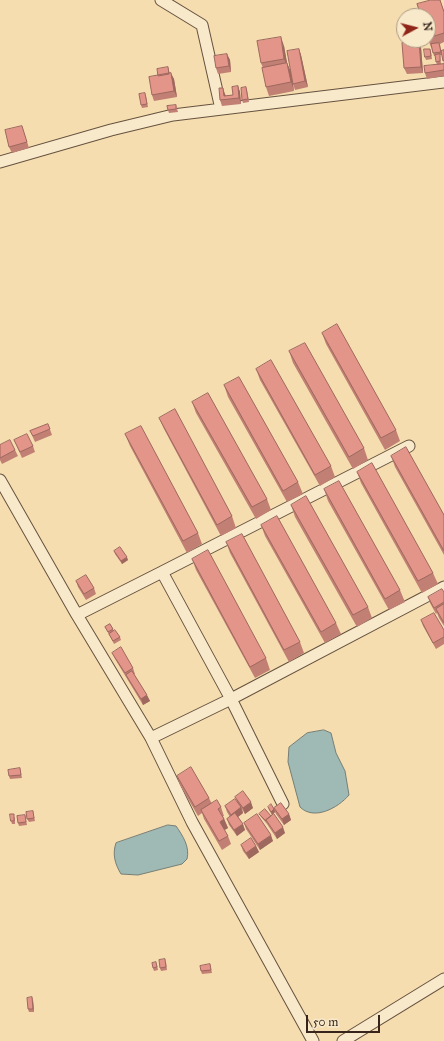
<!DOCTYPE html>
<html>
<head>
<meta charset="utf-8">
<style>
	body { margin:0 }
	#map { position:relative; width:444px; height:1041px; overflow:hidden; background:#f5ddaf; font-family:"IM FELL Great Primer",serif }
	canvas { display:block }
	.north { position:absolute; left:396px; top:8px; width:40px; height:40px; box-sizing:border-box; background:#f8e9cb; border:1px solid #ab9a84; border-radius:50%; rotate:83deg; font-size:11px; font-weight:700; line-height:16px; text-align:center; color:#37241a }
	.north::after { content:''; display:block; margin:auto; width:14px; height:18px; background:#8f2418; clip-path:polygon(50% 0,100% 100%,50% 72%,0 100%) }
	.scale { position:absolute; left:306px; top:1015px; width:74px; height:18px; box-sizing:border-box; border:2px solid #37241a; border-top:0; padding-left:5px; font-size:12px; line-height:14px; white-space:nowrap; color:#37241a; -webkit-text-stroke:3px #f8e9cb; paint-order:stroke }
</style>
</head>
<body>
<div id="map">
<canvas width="444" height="1041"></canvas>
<div class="north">N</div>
<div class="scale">50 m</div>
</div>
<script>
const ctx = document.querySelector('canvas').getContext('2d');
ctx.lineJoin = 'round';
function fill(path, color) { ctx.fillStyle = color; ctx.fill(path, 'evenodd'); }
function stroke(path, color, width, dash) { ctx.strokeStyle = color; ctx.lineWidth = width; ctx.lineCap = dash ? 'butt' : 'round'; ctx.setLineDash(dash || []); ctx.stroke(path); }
const water = new Path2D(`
	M 324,730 L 331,733 L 336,753 L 345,771 L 349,795 C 338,808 314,821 300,807 L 288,762 L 289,747 L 307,733 Z
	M 168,825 L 176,826 C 183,836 190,847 187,859 L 182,864 L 138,875 L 121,874 C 115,864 112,854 116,843 Z`);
fill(water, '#9fbab4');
stroke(water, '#757e76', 1);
const street = new Path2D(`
	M 161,0 L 202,25 L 221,109
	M 0,162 L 111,130 L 173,115 L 444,82
	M 0,480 L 77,615 L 151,738 L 192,822 L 313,1041
	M 77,615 L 162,572
	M 151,738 L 231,699 L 444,587
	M 283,804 L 231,699 L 162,572 L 409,446
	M 343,1041 L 444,979`);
stroke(street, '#66523f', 13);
stroke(street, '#f8e9cb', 11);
fill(new Path2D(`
	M 440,0 L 444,11 L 444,42 L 440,44 L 441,51 L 444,50 L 444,64 L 442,55 L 440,55 L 441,64 L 444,64 L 444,76 L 427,79 L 425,73 L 437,65 L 435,56 L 434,56 L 431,46 L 431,47 L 428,39 L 428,16 Z
	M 419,41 L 421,47 L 423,73 L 407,74 L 404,68 Z
	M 284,46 L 287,63 L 291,72 L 294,91 L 269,96 L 266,87 L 263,68 L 261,63 Z
	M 299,49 L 301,55 L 308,87 L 295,90 L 293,84 Z
	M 430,49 L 431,52 L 432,59 L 426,60 L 425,57 Z
	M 227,54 L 230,60 L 231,72 L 218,74 L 216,68 Z
	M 168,67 L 170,74 L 174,79 L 177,97 L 154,101 L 152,95 L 158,76 Z
	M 238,86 L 240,92 L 241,104 L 222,106 L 220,100 L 225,94 L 226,96 L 233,95 Z
	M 246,87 L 247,90 L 249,102 L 243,103 L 242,100 Z
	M 146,96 L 148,107 L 142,108 L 141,105 Z
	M 176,105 L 178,112 L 169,113 L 168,110 Z
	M 22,126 L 29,148 L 12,153 L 9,147 Z
	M 322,333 L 396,430 L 400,441 L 385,450 L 326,344 Z
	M 289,351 L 364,448 L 368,460 L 353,469 L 293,363 Z
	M 256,369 L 331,466 L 335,477 L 320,486 L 260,380 Z
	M 224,385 L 298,482 L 303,494 L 287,502 L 228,397 Z
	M 192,402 L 267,499 L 271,510 L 256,519 L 196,413 Z
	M 159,418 L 232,516 L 236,528 L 221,536 L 164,429 Z
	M 48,424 L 52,435 L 35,442 L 30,431 Z
	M 125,434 L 198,533 L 202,544 L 187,553 L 130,446 Z
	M 14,440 L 33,446 L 35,452 L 22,458 Z
	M 0,445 L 15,450 L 18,456 L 2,464 L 0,460 Z
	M 391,456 L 444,515 L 444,555 L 395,467 Z
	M 357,472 L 433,573 L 438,584 L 422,593 L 361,483 Z
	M 324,489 L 400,590 L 405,602 L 389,610 L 328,501 Z
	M 291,505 L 368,607 L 372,618 L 357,627 L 295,517 Z
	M 261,525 L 336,623 L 341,634 L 325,643 L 265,536 Z
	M 226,542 L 300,642 L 304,653 L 289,662 L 230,553 Z
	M 114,551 L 128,560 L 122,564 L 115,554 Z
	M 192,559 L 266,658 L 270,670 L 255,678 L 196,570 Z
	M 76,581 L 94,588 L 96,594 L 86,600 L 78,587 Z
	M 444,592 L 444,626 L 439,618 L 437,613 L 436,614 L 430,603 L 428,597 Z
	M 421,620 L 444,630 L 444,644 L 436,649 L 423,626 Z
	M 110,624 L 114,631 L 120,637 L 121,640 L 114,644 L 105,627 Z
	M 112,653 L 133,668 L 135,674 L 134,674 L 150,701 L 143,705 L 115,659 Z
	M 20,768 L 22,778 L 10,779 L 9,776 Z
	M 177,776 L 209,798 L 212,804 L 221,807 L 224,816 L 223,816 L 228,828 L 224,830 L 228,836 L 231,844 L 222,850 L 204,819 L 202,813 L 198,816 L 180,785 Z
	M 235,797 L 253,808 L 245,814 L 242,809 L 243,813 L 238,817 L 245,830 L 237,836 L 229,825 L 227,819 L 230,817 L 227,812 L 225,806 L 237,801 Z
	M 268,807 L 274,808 L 289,814 L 291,820 L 284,825 L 276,814 L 275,812 L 272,815 L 269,810 Z
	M 33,811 L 35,821 L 29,822 L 27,819 Z
	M 259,814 L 285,833 L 277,839 L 267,824 L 261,817 Z
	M 25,815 L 27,825 L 19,826 L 18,823 Z
	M 15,817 L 15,824 L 12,824 L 11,821 Z
	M 244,823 L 273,841 L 260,850 L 246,829 Z
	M 241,845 L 256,846 L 259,852 L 249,859 L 243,851 Z
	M 166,962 L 167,970 L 161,971 L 160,968 Z
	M 210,964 L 212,973 L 202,974 L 201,971 Z
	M 157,965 L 158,970 L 154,971 L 153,968 Z
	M 33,1000 L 34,1012 L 29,1012 L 28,1009 Z`), '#c28075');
fill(new Path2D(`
	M 281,37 L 284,46 L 288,68 L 284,59 Z
	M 419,41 L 421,47 L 423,73 L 421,67 Z
	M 299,49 L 301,55 L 308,87 L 305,81 Z
	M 227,54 L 230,60 L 231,72 L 229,66 Z
	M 287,63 L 291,72 L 294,91 L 291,82 Z
	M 171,73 L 174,79 L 177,97 L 174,91 Z
	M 238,86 L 240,92 L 241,104 L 239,98 Z
	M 223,88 L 225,94 L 226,99 L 224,96 Z
	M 127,557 L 128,560 L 122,564 L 121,561 Z
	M 147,695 L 150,701 L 143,705 L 141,699 Z
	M 251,802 L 253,808 L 245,814 L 243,808 Z
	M 241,807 L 243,813 L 233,821 L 231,815 Z
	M 274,809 L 275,812 L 272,815 L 271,812 Z
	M 289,814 L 291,820 L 284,825 L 282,819 Z
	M 224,819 L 228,828 L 223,831 L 220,822 Z
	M 243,824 L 245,830 L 237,836 L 234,830 Z
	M 283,827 L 285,833 L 277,839 L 275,833 Z
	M 271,835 L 273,841 L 260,850 L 258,844 Z
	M 256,846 L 259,852 L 249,859 L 246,853 Z
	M 32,997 L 33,1000 L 34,1012 L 33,1009 Z`), '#9e685f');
const building = new Path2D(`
	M 431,0 L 440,0 L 444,12 L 444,33 L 428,38 L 428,16 L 421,16 L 417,4 Z
	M 281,37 L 284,59 L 261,63 L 257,41 Z
	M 419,41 L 421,67 L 404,68 L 402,43 Z
	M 439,43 L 441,52 L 433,53 L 431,44 Z
	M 299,49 L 305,81 L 293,84 L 287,51 Z
	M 424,49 L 430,49 L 431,56 L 425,57 Z
	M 444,50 L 444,60 L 443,61 L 441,51 Z
	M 227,54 L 229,66 L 216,68 L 214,56 Z
	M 440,54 L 440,61 L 436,62 L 435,55 Z
	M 287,63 L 291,82 L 266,87 L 262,68 Z
	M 444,64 L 444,70 L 425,73 L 424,66 Z
	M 168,67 L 169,74 L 158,76 L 157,69 Z
	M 171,73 L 174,91 L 152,95 L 149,77 Z
	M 238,86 L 239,98 L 220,100 L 219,88 L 223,88 L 224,96 L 233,95 L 232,87 Z
	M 246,87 L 248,99 L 242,100 L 241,88 Z
	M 145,93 L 147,104 L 141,105 L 139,94 Z
	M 176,105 L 176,109 L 168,110 L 167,106 Z
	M 22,126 L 27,142 L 9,147 L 5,130 Z
	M 337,324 L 396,430 L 381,438 L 322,333 Z
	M 305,343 L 364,448 L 349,457 L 289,351 Z
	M 271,360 L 331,466 L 315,475 L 256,369 Z
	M 239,377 L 298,482 L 283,491 L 224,385 Z
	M 208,393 L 267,499 L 252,507 L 192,402 Z
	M 175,409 L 232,516 L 217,525 L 159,418 Z
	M 48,424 L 50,429 L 33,436 L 30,431 Z
	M 141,426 L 198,533 L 183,541 L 125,434 Z
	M 27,434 L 33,446 L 20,452 L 14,440 Z
	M 10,440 L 15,450 L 0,458 L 0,445 Z
	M 406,447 L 444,515 L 444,551 L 391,456 Z
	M 372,463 L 433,573 L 418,581 L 357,472 Z
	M 339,481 L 400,590 L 385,599 L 324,489 Z
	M 306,496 L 368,607 L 353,615 L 291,505 Z
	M 277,516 L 336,623 L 321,632 L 261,525 Z
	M 242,534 L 300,642 L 284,650 L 226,542 Z
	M 120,547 L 127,557 L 121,561 L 114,551 Z
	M 208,550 L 266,658 L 250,667 L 192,559 Z
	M 86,575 L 94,588 L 84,594 L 76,581 Z
	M 442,589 L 444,592 L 444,602 L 434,608 L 428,597 Z
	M 444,604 L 444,623 L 436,609 Z
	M 434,613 L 444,630 L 444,637 L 433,643 L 421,620 Z
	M 110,624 L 113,629 L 108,632 L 105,627 Z
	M 115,630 L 120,637 L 113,641 L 109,634 Z
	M 121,647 L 133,668 L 125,673 L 112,653 Z
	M 132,671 L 147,695 L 141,699 L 126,675 Z
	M 191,767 L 209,798 L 195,807 L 177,776 Z
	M 20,768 L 21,775 L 9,776 L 8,770 Z
	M 243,791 L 251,802 L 243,808 L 235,797 Z
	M 235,799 L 241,807 L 231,815 L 225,806 Z
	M 217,800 L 221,807 L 218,809 L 224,819 L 220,822 L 228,836 L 219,841 L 201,810 Z
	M 281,803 L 289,814 L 282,819 L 274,808 Z
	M 271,804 L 274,809 L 271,812 L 268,807 Z
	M 265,809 L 271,816 L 266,820 L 266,821 L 259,814 Z
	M 33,811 L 34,818 L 27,819 L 26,812 Z
	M 235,813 L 243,824 L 234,830 L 227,819 Z
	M 10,814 L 14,814 L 14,821 L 11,821 Z
	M 257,814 L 271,835 L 258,844 L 244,823 Z
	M 274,814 L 283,827 L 275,833 L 266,820 Z
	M 25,815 L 26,822 L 18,823 L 17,816 Z
	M 251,838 L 256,846 L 246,853 L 241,845 Z
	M 165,959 L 166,967 L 160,968 L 159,960 Z
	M 156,962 L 157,967 L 153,968 L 152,963 Z
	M 210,964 L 211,970 L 201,971 L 200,966 Z
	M 32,997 L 33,1009 L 28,1009 L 27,998 Z`);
fill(building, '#e29588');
stroke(building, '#9e685f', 1);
</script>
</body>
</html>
